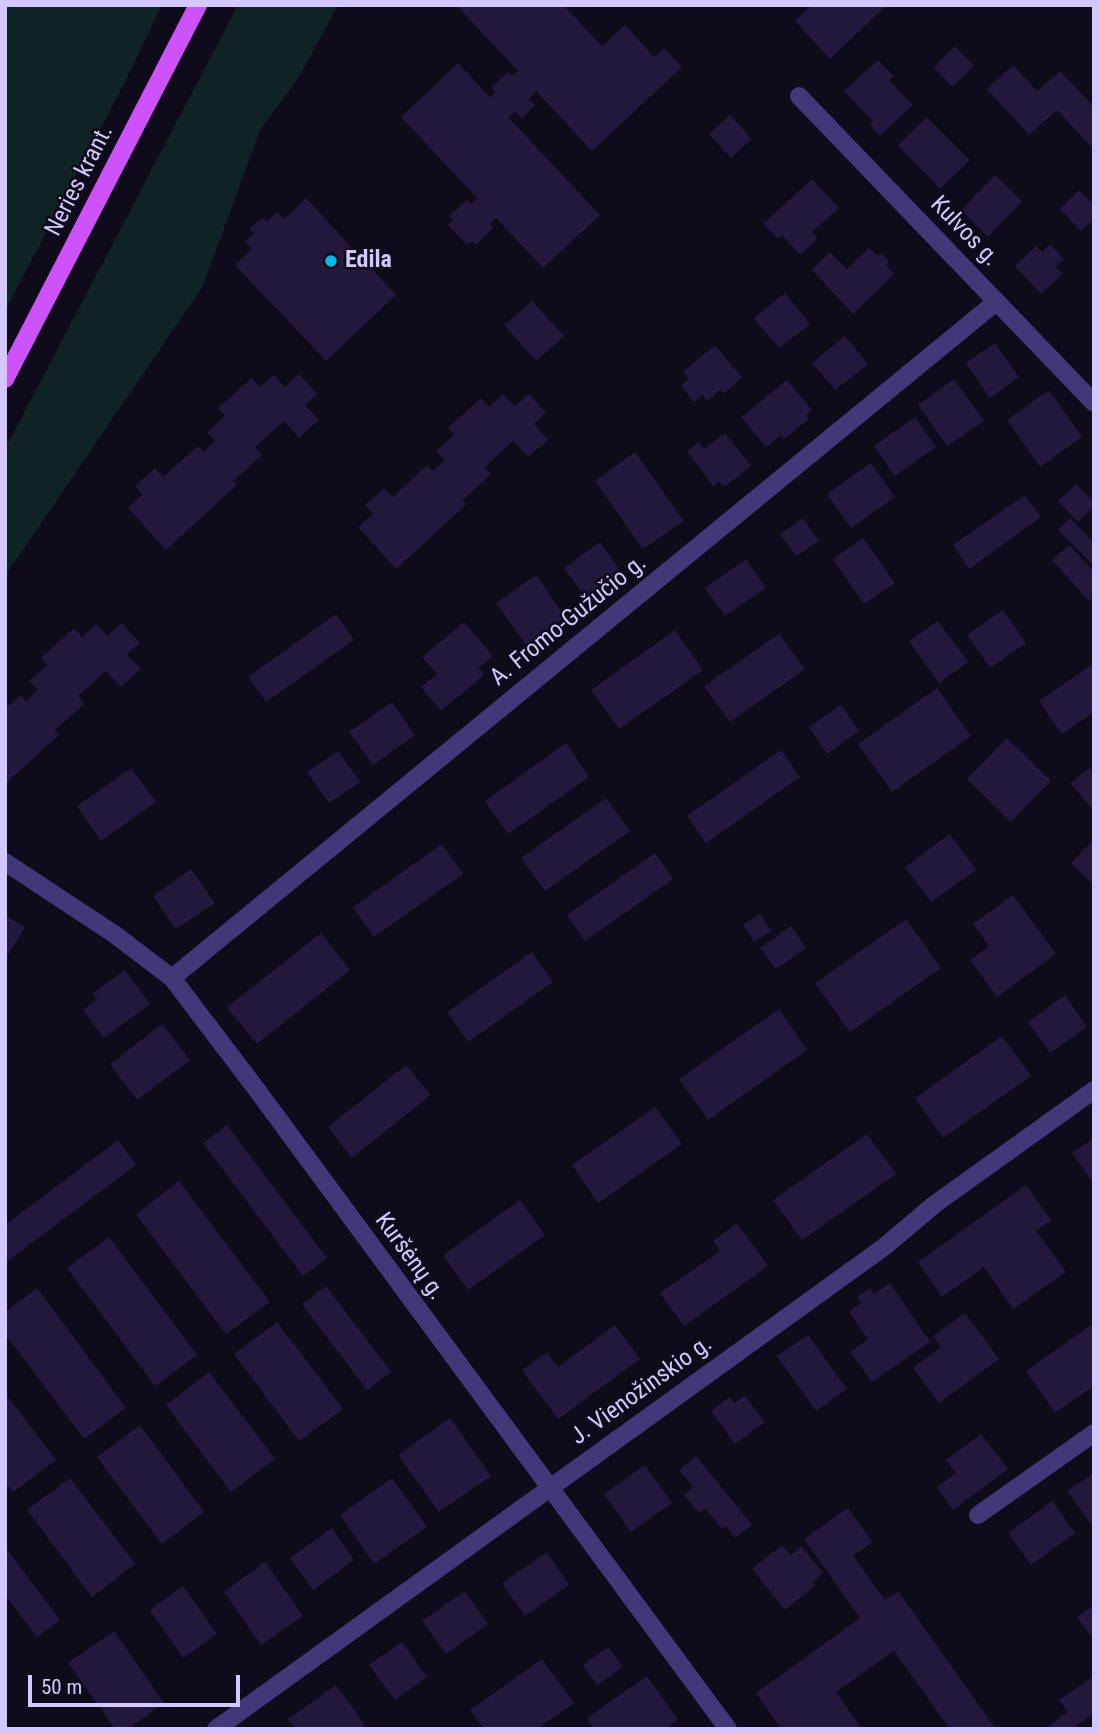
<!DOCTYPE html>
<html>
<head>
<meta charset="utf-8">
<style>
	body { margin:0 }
	#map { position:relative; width:1099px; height:1734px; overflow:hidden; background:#100b1b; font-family:"Roboto Condensed",sans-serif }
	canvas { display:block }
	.frame { position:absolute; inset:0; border:7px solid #d4c7fd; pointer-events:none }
	.scale { position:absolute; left:28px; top:1675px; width:212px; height:32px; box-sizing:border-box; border:4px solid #d4c7fd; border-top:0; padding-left:9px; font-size:21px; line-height:24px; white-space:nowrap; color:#d4c7fd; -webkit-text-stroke:5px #100b1b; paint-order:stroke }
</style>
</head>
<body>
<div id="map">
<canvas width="1099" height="1734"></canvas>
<div class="frame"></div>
<div class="scale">50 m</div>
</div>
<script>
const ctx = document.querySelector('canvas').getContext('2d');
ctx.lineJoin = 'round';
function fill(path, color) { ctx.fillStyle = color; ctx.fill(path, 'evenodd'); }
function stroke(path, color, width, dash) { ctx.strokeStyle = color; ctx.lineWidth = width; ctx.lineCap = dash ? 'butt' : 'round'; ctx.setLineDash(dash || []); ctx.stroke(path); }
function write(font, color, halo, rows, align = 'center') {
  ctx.font = font + ' "Roboto Condensed",sans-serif'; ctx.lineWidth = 5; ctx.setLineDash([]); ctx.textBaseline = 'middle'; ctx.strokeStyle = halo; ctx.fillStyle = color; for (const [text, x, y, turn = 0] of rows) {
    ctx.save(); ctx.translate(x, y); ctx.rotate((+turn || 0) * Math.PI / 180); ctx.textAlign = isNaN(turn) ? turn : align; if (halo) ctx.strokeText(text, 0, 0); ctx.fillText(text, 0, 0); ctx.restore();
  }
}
fill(new Path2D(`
	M 5,5 L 162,5 L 123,86 L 5,311 Z
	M 238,5 L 338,5 L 299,77 L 260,130 L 203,286 L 5,576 L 5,449 Z`), '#0f2325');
fill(new Path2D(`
	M 456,5 L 563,5 L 602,46 L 625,25 L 654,57 L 664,48 L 682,67 L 592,151 L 536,91 L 529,99 L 535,105 L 522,118 L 515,111 L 509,118 L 600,215 L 543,268 L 496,218 L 490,224 L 493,228 L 476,245 L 472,241 L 467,245 L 448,225 L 453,220 L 449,216 L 467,200 L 471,204 L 477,198 L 401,117 L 458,63 L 490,97 L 495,93 L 491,88 L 508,72 L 512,76 L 518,71 Z
	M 812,5 L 887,5 L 830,59 L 795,21 Z
	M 955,46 L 974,66 L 952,87 L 934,67 Z
	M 878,60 L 894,76 L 889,80 L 913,105 L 880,136 L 870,125 L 873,121 L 844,91 Z
	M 1013,65 L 1037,91 L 1060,71 L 1094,107 L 1094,150 L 1057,110 L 1029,135 L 987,89 Z
	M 730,115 L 752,139 L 731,158 L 709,134 Z
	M 927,117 L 970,160 L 940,189 L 898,145 Z
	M 995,175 L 1022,201 L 988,237 L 961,210 Z
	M 812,179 L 839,208 L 812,232 L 818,238 L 800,255 L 782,235 L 778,239 L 763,224 Z
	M 1079,190 L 1094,205 L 1094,219 L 1081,231 L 1060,209 Z
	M 306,198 L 396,295 L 326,361 L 235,265 L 252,249 L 245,242 L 254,233 L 249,229 L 263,217 L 267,221 L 277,212 L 284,219 Z
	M 1050,244 L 1064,259 L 1055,267 L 1063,274 L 1041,294 L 1015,266 L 1036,246 L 1042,252 Z
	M 869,248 L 878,256 L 881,253 L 890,262 L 886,265 L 894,274 L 853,314 L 812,270 L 830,252 L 847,269 Z
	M 785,293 L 810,324 L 779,348 L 754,318 Z
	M 532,301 L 564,336 L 536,361 L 504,325 Z
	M 845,336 L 868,364 L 835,390 L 812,363 Z
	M 995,343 L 1019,377 L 990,398 L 966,363 Z
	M 715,345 L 742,378 L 723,394 L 720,390 L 707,401 L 703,395 L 694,402 L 681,386 L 689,379 L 683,372 Z
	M 299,374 L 317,394 L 305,405 L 319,420 L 299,438 L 284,421 L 255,447 L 262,455 L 233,481 L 237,485 L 166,550 L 128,508 L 143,494 L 135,486 L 155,468 L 163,477 L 198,446 L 203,452 L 215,441 L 207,432 L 225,416 L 218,408 L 252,378 L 260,387 L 274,375 L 285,387 Z
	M 954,379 L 984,421 L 947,446 L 918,405 Z
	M 787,380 L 812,410 L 806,415 L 809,419 L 784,439 L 781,435 L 766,447 L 741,417 Z
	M 1049,390 L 1082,437 L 1040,467 L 1007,420 Z
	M 503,394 L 515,406 L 529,394 L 546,413 L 534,424 L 548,440 L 528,457 L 513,441 L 485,467 L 491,474 L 463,500 L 466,505 L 396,569 L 358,527 L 373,514 L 365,505 L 384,488 L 393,497 L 427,465 L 433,471 L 445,460 L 436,451 L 454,435 L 448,428 L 481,398 L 489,407 Z
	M 915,417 L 936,447 L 895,476 L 874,446 Z
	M 725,433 L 751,466 L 724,487 L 719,481 L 713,486 L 687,451 L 699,442 L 704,449 Z
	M 635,452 L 684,521 L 643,549 L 595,481 Z
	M 871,463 L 895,497 L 851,528 L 827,494 Z
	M 1076,484 L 1094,502 L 1094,506 L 1078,522 L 1058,501 Z
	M 1025,495 L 1041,517 L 969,569 L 953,545 Z
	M 803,518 L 819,541 L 796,556 L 780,534 Z
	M 1070,518 L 1094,543 L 1094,561 L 1091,563 L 1058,530 Z
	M 863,538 L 895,583 L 864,604 L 833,559 Z
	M 600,542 L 622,573 L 586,598 L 564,568 Z
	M 1069,545 L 1094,572 L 1094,597 L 1089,601 L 1052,560 Z
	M 746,559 L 766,588 L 725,616 L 705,588 Z
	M 536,575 L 565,617 L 526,645 L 496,603 Z
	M 1003,610 L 1026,643 L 990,668 L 967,635 Z
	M 336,614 L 354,640 L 266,702 L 248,677 Z
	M 938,621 L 968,662 L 939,683 L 909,641 Z
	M 464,622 L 493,656 L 479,668 L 484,675 L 441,711 L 421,687 L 437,674 L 422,657 Z
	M 122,623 L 140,643 L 127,654 L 141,669 L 121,687 L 106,671 L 78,696 L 84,704 L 55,730 L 59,735 L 5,784 L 5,709 L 21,695 L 26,701 L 38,690 L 29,681 L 47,665 L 41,658 L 74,628 L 82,637 L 96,624 L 107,636 Z
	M 675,630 L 703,670 L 619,729 L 591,690 Z
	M 779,634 L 805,669 L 730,722 L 704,686 Z
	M 1094,663 L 1094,712 L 1062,734 L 1039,701 Z
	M 937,688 L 971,736 L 892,792 L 858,744 Z
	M 392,702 L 415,735 L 373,765 L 349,732 Z
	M 841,705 L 859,731 L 827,754 L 809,727 Z
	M 1007,738 L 1051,781 L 1011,822 L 967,779 Z
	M 566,743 L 589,777 L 508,834 L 485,801 Z
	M 781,750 L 800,777 L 706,843 L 687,816 Z
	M 338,751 L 360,782 L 329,803 L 307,772 Z
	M 131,768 L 156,802 L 101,841 L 77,806 Z
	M 1089,768 L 1094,773 L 1094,811 L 1070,783 Z
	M 606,798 L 630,831 L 545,891 L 521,858 Z
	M 950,834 L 976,870 L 931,902 L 905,867 Z
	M 1094,839 L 1094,885 L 1071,863 Z
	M 442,844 L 463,874 L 374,937 L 353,907 Z
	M 655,853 L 673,879 L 585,941 L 567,915 Z
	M 191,869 L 215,903 L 176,929 L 153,896 Z
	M 1013,895 L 1056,954 L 997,997 L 970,960 L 989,946 L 973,924 Z
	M 760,914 L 771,931 L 754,942 L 743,925 Z
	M 5,915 L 25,927 L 5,960 Z
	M 906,919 L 941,968 L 850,1032 L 815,983 Z
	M 791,926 L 806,948 L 776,969 L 760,948 Z
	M 321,933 L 350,970 L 257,1044 L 227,1007 Z
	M 532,952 L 553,982 L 468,1042 L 447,1012 Z
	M 125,970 L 150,1004 L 104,1038 L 83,1010 L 97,999 L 93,993 Z
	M 1065,995 L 1087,1027 L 1050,1053 L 1028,1022 Z
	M 779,1009 L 807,1050 L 708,1120 L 679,1079 Z
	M 162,1024 L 190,1060 L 137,1100 L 110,1064 Z
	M 1002,1036 L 1031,1076 L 943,1138 L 915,1098 Z
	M 406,1065 L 431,1095 L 352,1158 L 328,1127 Z
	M 655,1107 L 682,1144 L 598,1203 L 572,1165 Z
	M 227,1125 L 327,1258 L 303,1276 L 203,1143 Z
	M 867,1134 L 896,1174 L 802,1240 L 773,1200 Z
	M 1094,1138 L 1094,1184 L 1072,1153 Z
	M 118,1140 L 136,1165 L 5,1263 L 5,1225 Z
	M 179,1181 L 270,1302 L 226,1334 L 136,1214 Z
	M 1026,1185 L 1051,1220 L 1036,1231 L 1066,1272 L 1013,1309 L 984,1267 L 942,1297 L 918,1262 Z
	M 520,1200 L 545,1235 L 468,1290 L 443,1255 Z
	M 737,1223 L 768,1266 L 684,1326 L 660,1293 L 720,1251 L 713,1241 Z
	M 109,1237 L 197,1355 L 155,1386 L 67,1268 Z
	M 890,1283 L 930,1342 L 872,1382 L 850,1352 L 868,1339 L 849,1312 L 861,1303 L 857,1297 L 870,1288 L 874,1294 Z
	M 326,1286 L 391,1372 L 367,1390 L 302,1304 Z
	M 37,1288 L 126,1408 L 84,1439 L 5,1334 L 5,1312 Z
	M 965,1313 L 999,1359 L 939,1403 L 913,1368 L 941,1347 L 933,1336 Z
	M 277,1322 L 343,1409 L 299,1441 L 234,1354 Z
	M 1094,1323 L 1094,1386 L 1055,1413 L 1026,1371 Z
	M 615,1325 L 640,1359 L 558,1419 L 522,1370 L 547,1352 L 558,1367 Z
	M 808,1335 L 847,1389 L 816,1411 L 777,1356 Z
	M 209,1372 L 275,1459 L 231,1492 L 166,1405 Z
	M 5,1393 L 56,1460 L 13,1492 L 5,1482 Z
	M 745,1396 L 765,1422 L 735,1444 L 711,1411 L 730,1397 L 734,1403 Z
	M 450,1418 L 491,1476 L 439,1512 L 398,1455 Z
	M 140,1425 L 204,1512 L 162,1544 L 97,1457 Z
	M 981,1434 L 1008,1469 L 953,1510 L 937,1487 L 956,1473 L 946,1460 Z
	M 696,1456 L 752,1525 L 735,1538 L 726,1526 L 722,1529 L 705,1508 L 699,1513 L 684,1495 L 693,1487 L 679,1470 Z
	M 645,1465 L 672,1503 L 631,1532 L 604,1494 Z
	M 1094,1473 L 1094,1528 L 1067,1491 Z
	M 70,1478 L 135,1564 L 92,1597 L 27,1510 Z
	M 392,1478 L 427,1527 L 374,1564 L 340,1515 Z
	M 1052,1501 L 1075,1533 L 1031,1565 L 1008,1533 Z
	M 848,1508 L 872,1542 L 853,1556 L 885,1600 L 898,1591 L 996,1729 L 950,1729 L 894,1651 L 836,1692 L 862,1729 L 781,1729 L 756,1693 L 860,1618 L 804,1539 Z
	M 332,1528 L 354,1560 L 313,1590 L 290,1558 Z
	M 782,1545 L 791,1555 L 801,1546 L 823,1573 L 813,1582 L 815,1586 L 785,1610 L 752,1569 Z
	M 5,1547 L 60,1620 L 37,1637 L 5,1595 Z
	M 547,1552 L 569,1585 L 525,1616 L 502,1583 Z
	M 265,1562 L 303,1616 L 261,1645 L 224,1592 Z
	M 183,1586 L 217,1634 L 183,1658 L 150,1610 Z
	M 465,1591 L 488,1624 L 446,1654 L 422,1621 Z
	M 1094,1605 L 1094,1640 L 1077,1617 Z
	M 114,1631 L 164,1703 L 128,1729 L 115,1729 L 68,1663 Z
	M 402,1642 L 427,1677 L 395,1700 L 369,1665 Z
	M 608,1647 L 623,1667 L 597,1685 L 583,1665 Z
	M 542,1659 L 574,1703 L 537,1729 L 484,1729 L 470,1710 Z
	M 647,1676 L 678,1720 L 666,1729 L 594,1729 L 587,1718 Z
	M 1094,1676 L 1094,1713 L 1077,1725 L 1079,1729 L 1044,1729 L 1068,1712 L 1059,1700 Z
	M 336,1685 L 365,1725 L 360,1729 L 295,1729 L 288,1719 Z`), '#23183b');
stroke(new Path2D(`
	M 799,96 L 1094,403
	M 5,862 L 114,934 L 172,978 L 257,1090 L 728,1729
	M 172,978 L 996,302
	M 978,1515 L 1094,1433
	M 216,1729 L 884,1247 L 935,1204 L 1094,1090`), '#423879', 18);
stroke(new Path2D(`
	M 5,379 L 198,5`), '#ce52f9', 18);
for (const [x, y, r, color] of [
	[331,261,7,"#08b8e9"]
]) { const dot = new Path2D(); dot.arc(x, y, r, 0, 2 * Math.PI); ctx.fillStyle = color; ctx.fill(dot); stroke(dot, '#100b1b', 2.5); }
write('24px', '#d4c7fd', '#100b1b', [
	["Neries krant.",80,181,-63],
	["Kulvos g.",964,232,46],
	["A. Fromo-Gužučio g.",569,621,-39],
	["Kuršėnų g.",409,1257,54],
	["J. Vienožinskio g.",642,1391,-36]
]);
write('bold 24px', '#d4c7fd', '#100b1b', [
	["Edila",345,261]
], 'left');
</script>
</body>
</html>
